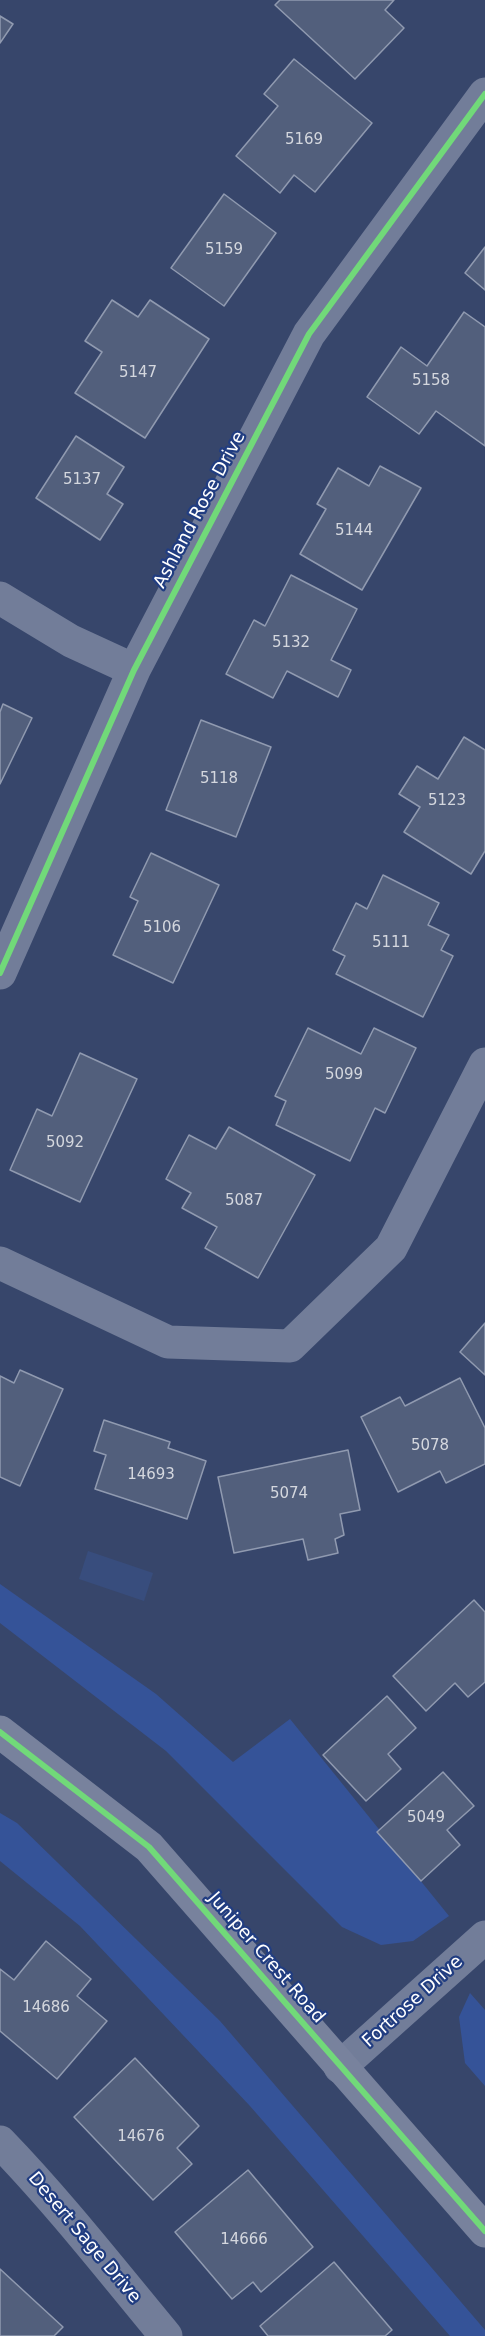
<!DOCTYPE html>
<html>
<head>
<meta charset="utf-8">
<style>
	body { margin:0 }
	canvas { display:block; background:#37466b }
</style>
</head>
<body>
<canvas width="485" height="2336"></canvas>
<script>
const ctx = document.querySelector('canvas').getContext('2d');
ctx.lineJoin = 'round';
function fill(path, color) { ctx.fillStyle = color; ctx.fill(path, 'evenodd'); }
function stroke(path, color, width, dash) { ctx.strokeStyle = color; ctx.lineWidth = width; ctx.lineCap = dash ? 'butt' : 'round'; ctx.setLineDash(dash || []); ctx.stroke(path); }
function write(font, color, halo, rows, align = 'center') {
  ctx.font = font + ' "DejaVu Sans",sans-serif'; ctx.lineWidth = 4.5; ctx.setLineDash([]); ctx.textBaseline = 'middle'; ctx.strokeStyle = halo; ctx.fillStyle = color; for (const [text, x, y, turn = 0] of rows) {
    ctx.save(); ctx.translate(x, y); ctx.rotate((+turn || 0) * Math.PI / 180); ctx.textAlign = isNaN(turn) ? turn : align; if (halo) ctx.strokeText(text, 0, 0); ctx.fillText(text, 0, 0); ctx.restore();
  }
}
fill(new Path2D(`
	M 0,1584 L 156,1694 L 233,1762 L 290,1719 L 449,1916 L 413,1941 L 381,1945 L 342,1927 L 166,1751 L 0,1623 Z
	M 0,1813 L 17,1823 L 220,2021 L 485,2330 L 485,2336 L 450,2336 L 250,2106 L 80,1926 L 0,1861 Z
	M 470,1993 L 485,2010 L 485,2086 L 465,2063 L 459,2017 Z`), '#355398');
fill(new Path2D(`
	M 88,1551 L 153,1573 L 144,1601 L 79,1579 Z`), '#384d7d');
const building = new Path2D(`
	M 280,0 L 394,0 L 385,10 L 404,28 L 355,79 L 275,5 Z
	M 0,16 L 13,24 L 0,43 Z
	M 294,59 L 372,123 L 315,192 L 294,175 L 280,193 L 236,156 L 278,106 L 264,94 Z
	M 224,194 L 276,233 L 224,306 L 171,268 Z
	M 485,247 L 485,290 L 465,273 Z
	M 112,300 L 138,317 L 150,300 L 209,339 L 145,438 L 75,393 L 102,352 L 85,341 Z
	M 464,312 L 485,327 L 485,446 L 436,411 L 419,434 L 367,397 L 401,347 L 427,366 Z
	M 76,436 L 124,467 L 107,494 L 123,504 L 100,540 L 36,498 Z
	M 380,466 L 421,488 L 362,590 L 300,554 L 326,509 L 317,504 L 338,468 L 369,486 Z
	M 291,575 L 357,609 L 331,660 L 351,670 L 338,697 L 287,671 L 273,698 L 226,674 L 254,620 L 265,626 Z
	M 3,704 L 32,718 L 0,784 L 0,712 Z
	M 201,720 L 271,747 L 236,837 L 166,810 Z
	M 464,737 L 485,750 L 485,851 L 471,874 L 404,832 L 420,807 L 399,794 L 417,766 L 438,779 Z
	M 151,853 L 219,885 L 173,983 L 113,955 L 138,901 L 130,897 Z
	M 383,875 L 439,903 L 428,925 L 449,935 L 441,950 L 453,956 L 423,1017 L 336,974 L 345,956 L 333,950 L 356,903 L 367,909 Z
	M 308,1028 L 361,1054 L 374,1028 L 416,1048 L 385,1113 L 375,1108 L 350,1161 L 276,1125 L 286,1101 L 275,1096 Z
	M 80,1053 L 137,1079 L 80,1202 L 10,1170 L 37,1109 L 52,1116 Z
	M 229,1127 L 315,1175 L 258,1278 L 205,1248 L 217,1227 L 182,1208 L 191,1193 L 166,1179 L 189,1135 L 216,1149 Z
	M 485,1323 L 485,1375 L 460,1352 Z
	M 20,1370 L 63,1389 L 20,1486 L 0,1477 L 0,1376 L 14,1383 Z
	M 460,1378 L 485,1428 L 485,1464 L 446,1483 L 440,1471 L 398,1492 L 361,1417 L 400,1397 L 405,1406 Z
	M 104,1420 L 170,1442 L 168,1448 L 206,1461 L 187,1519 L 95,1489 L 106,1455 L 94,1451 Z
	M 348,1450 L 360,1510 L 340,1514 L 344,1535 L 335,1539 L 338,1553 L 308,1560 L 303,1539 L 234,1553 L 218,1477 Z
	M 474,1600 L 485,1612 L 485,1682 L 468,1697 L 455,1683 L 426,1711 L 393,1676 Z
	M 387,1696 L 416,1728 L 388,1754 L 401,1769 L 366,1801 L 323,1755 Z
	M 443,1772 L 474,1806 L 447,1830 L 460,1845 L 421,1881 L 377,1832 Z
	M 46,1941 L 91,1979 L 77,1996 L 107,2021 L 57,2079 L 0,2031 L 0,1969 L 14,1980 Z
	M 135,2058 L 199,2126 L 177,2148 L 192,2164 L 153,2200 L 74,2117 Z
	M 248,2170 L 313,2247 L 261,2292 L 253,2282 L 232,2299 L 175,2232 Z
	M 334,2262 L 392,2330 L 385,2336 L 268,2336 L 260,2326 Z
	M 0,2269 L 63,2327 L 54,2336 L 0,2336 Z`);
fill(building, '#525f7c');
stroke(building, '#909ab0', 1.5);
stroke(new Path2D(`
	M 0,598 L 71,641 L 134,670
	M 0,973 L 134,670 L 309,334 L 485,94
	M 0,1263 L 168,1342 L 290,1346 L 391,1248 L 485,1064
	M 340,2067 L 485,1937
	M 0,2142 C 59,2203 112,2271 166,2336`), '#727d99', 33);
stroke(new Path2D(`
	M 0,1732 L 149,1847 L 485,2231`), '#78829d', 33);
stroke(new Path2D(`
	M 0,973 L 134,670 L 309,334 L 485,94
	M 0,1732 L 149,1847 L 485,2231`), '#71d979', 6);
write('15px', '#d4d7de', null, [
	["5169",304,140],
	["5159",224,250],
	["5147",138,373],
	["5158",431,381],
	["5137",82,480],
	["5144",354,531],
	["5132",291,643],
	["5118",219,779],
	["5123",447,801],
	["5106",162,928],
	["5111",391,943],
	["5099",344,1075],
	["5092",65,1143],
	["5087",244,1201],
	["5078",430,1446],
	["14693",151,1475],
	["5074",289,1494],
	["5049",426,1818],
	["14686",46,2008],
	["14676",141,2137],
	["14666",244,2240]
]);
write('18px', '#fff', '#213d81', [
	["Ashland Rose Drive",200,510,-62],
	["Juniper Crest Road",266,1958,49],
	["Fortrose Drive",413,2002,-42],
	["Desert Sage Drive",84,2238,50]
]);
</script>
</body>
</html>
